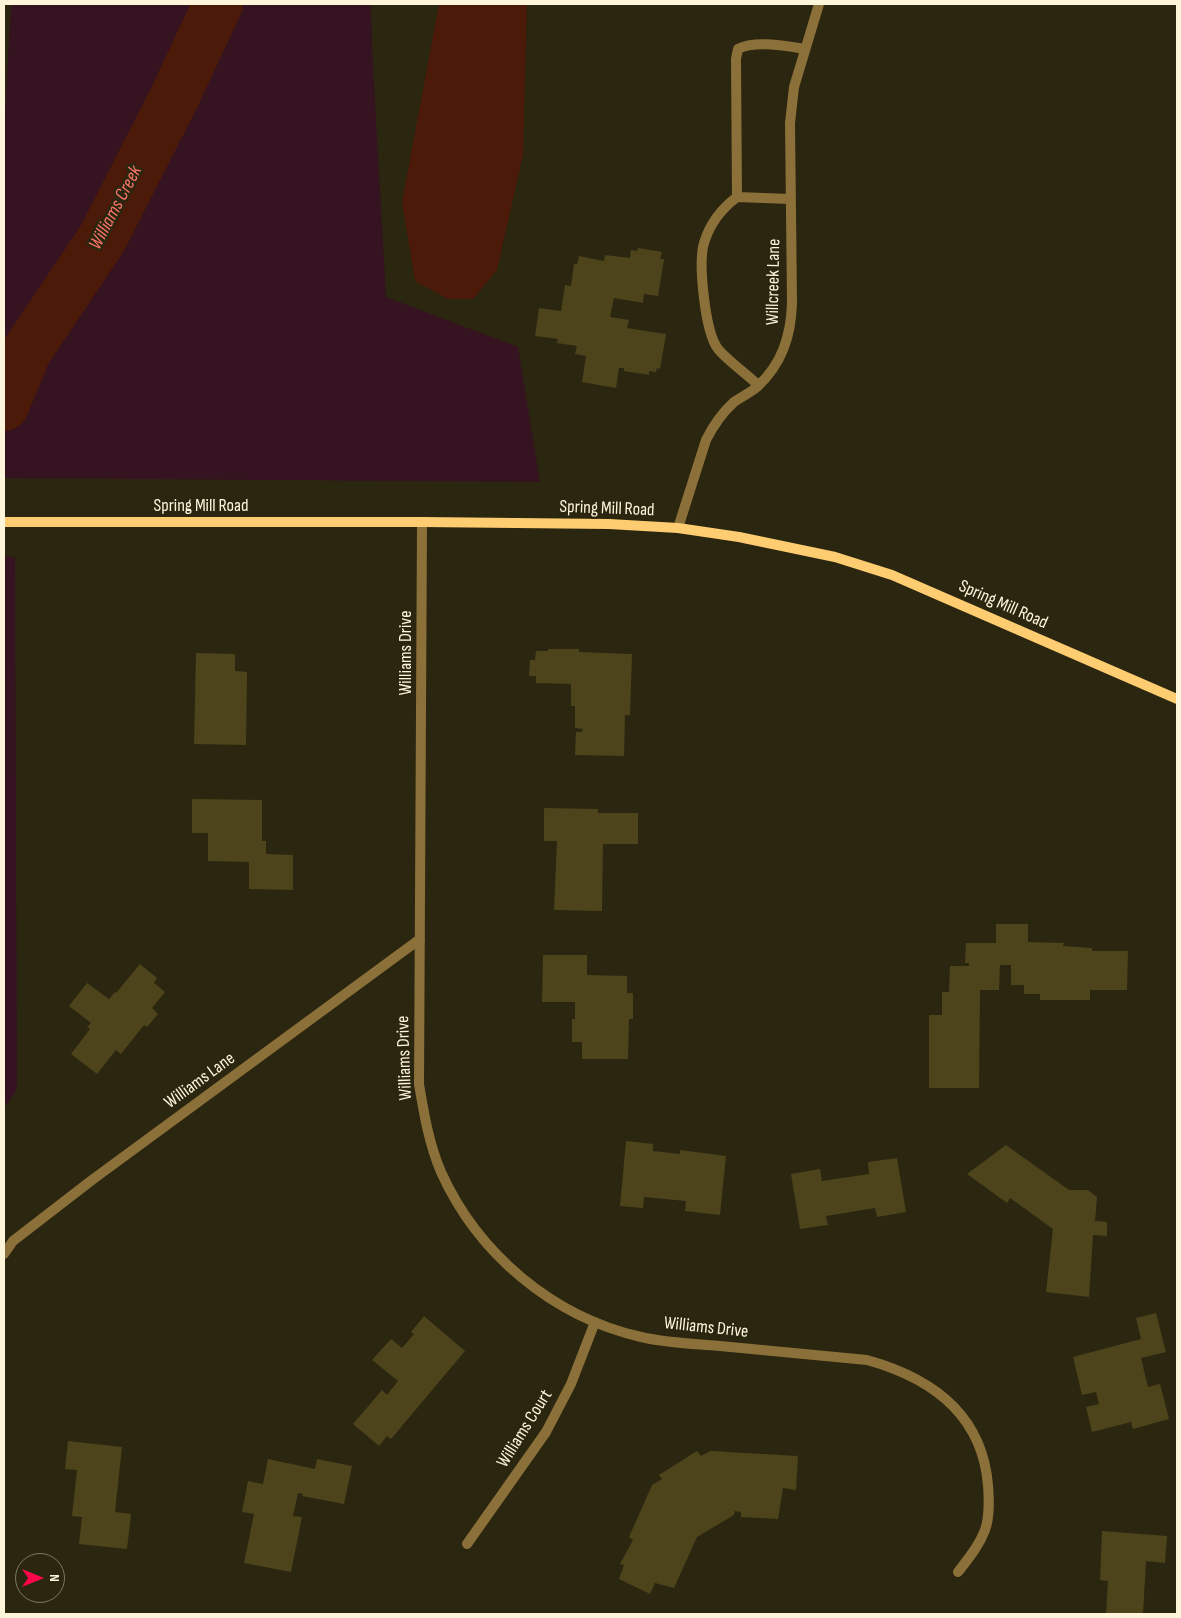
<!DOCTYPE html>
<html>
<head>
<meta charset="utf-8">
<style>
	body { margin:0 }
	#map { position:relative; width:1181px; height:1618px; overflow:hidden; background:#2b2610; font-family:"Sofia Sans Condensed",sans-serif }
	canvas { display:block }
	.frame { position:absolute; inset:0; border:5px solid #fff5da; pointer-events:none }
	.north { position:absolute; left:15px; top:1553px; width:50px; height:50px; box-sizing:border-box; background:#2b2610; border:1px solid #807961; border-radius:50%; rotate:90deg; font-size:14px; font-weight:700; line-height:20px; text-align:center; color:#fff5da }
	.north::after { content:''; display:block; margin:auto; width:18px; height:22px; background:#ff064b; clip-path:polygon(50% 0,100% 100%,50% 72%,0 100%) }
</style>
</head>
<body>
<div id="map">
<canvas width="1181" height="1618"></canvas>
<div class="frame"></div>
<div class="north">N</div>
</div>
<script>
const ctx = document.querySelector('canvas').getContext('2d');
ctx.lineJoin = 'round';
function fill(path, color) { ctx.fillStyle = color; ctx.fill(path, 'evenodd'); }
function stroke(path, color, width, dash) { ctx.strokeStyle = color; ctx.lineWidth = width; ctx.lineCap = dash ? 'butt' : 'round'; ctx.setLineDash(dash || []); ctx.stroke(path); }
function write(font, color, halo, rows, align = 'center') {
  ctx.font = font + ' "Sofia Sans Condensed",sans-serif'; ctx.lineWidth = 5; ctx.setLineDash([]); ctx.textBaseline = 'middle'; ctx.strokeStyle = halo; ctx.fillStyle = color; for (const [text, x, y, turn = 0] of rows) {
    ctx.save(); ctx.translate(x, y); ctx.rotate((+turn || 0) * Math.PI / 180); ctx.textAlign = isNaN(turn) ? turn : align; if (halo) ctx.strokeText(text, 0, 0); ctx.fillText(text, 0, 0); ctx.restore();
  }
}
fill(new Path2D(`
	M 11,4 L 371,4 L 372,48 L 386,297 L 518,347 L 540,482 L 4,478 L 4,128 Z
	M 4,556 L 15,557 L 17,1090 L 4,1108 Z`), '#361321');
fill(new Path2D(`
	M 439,4 L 527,4 L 523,155 L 497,270 L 473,299 L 448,299 L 415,281 L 402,202 Z`), '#4b1a09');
stroke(new Path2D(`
	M 4,406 L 26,352 L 102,239 L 174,98 L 218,4`), '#4b1a09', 50);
fill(new Path2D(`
	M 638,248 L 662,252 L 660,259 L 664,259 L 658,296 L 644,294 L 643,303 L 614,298 L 610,317 L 629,320 L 627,328 L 666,334 L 660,369 L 657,368 L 656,372 L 649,371 L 649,375 L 624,371 L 624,368 L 619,368 L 616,388 L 582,382 L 586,356 L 575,354 L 577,346 L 557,343 L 558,339 L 535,336 L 539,308 L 561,311 L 565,285 L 571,286 L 574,264 L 577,264 L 579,256 L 604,261 L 605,255 L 630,258 L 631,250 L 637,251 Z
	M 548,649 L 579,649 L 579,652 L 632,654 L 630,715 L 625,715 L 624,756 L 575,755 L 576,732 L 582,732 L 583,729 L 575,728 L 575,706 L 571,706 L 571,684 L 536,683 L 536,676 L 529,676 L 530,660 L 535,660 L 536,651 L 548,651 Z
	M 196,653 L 235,654 L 235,671 L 247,672 L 246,745 L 194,744 Z
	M 192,799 L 262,800 L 262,841 L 266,841 L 266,854 L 293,855 L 293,890 L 249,889 L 249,862 L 208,861 L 208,833 L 192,833 Z
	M 544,808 L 598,809 L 598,813 L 638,813 L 638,844 L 603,844 L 602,911 L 554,910 L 557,841 L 544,841 Z
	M 996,924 L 1028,924 L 1028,942 L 1064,943 L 1063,946 L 1092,948 L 1092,951 L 1128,951 L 1127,990 L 1090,990 L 1090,1000 L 1040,1000 L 1040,994 L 1024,994 L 1024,985 L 1011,985 L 1011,965 L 1000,965 L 999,990 L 980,990 L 979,1088 L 929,1088 L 929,1015 L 942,1015 L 942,992 L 949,992 L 950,966 L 969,966 L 969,963 L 965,963 L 966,943 L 996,943 Z
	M 543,955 L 587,955 L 587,975 L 627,976 L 627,993 L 633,993 L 633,1019 L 629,1019 L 628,1059 L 582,1059 L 582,1042 L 572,1042 L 572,1019 L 575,1019 L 575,1002 L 542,1002 Z
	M 140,964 L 157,978 L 154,983 L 165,992 L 152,1008 L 158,1014 L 147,1027 L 144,1025 L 121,1054 L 116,1050 L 97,1074 L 71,1054 L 90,1029 L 87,1027 L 91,1023 L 69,1006 L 87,983 L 109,999 L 115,992 L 116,993 Z
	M 626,1141 L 653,1144 L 653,1151 L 680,1154 L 680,1150 L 726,1156 L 720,1215 L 685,1211 L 686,1201 L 644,1197 L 643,1208 L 620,1206 Z
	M 1006,1145 L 1069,1190 L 1088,1190 L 1097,1197 L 1095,1221 L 1107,1222 L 1107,1236 L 1093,1235 L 1089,1297 L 1046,1292 L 1053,1229 L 1010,1198 L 1007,1203 L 967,1174 Z
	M 897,1158 L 906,1212 L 877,1217 L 875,1208 L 826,1216 L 828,1225 L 800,1229 L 791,1174 L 820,1169 L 822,1181 L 869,1174 L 868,1162 Z
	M 1156,1313 L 1166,1352 L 1141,1358 L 1148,1387 L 1160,1384 L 1169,1419 L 1133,1429 L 1131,1422 L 1092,1432 L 1086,1407 L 1099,1404 L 1096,1392 L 1082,1395 L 1073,1357 L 1141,1339 L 1136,1318 Z
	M 424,1316 L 465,1351 L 391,1439 L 387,1436 L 379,1446 L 353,1424 L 382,1390 L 387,1395 L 398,1381 L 372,1360 L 391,1339 L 402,1348 L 414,1334 L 411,1332 Z
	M 68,1441 L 122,1447 L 115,1512 L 131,1514 L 127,1549 L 79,1544 L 82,1517 L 72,1516 L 77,1470 L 65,1469 Z
	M 697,1451 L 701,1456 L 711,1451 L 798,1456 L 796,1490 L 783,1488 L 778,1519 L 741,1517 L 741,1512 L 735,1511 L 734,1515 L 697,1537 L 674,1588 L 655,1583 L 650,1594 L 619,1579 L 624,1565 L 620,1564 L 633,1540 L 629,1537 L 652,1485 L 662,1479 L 659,1475 Z
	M 268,1459 L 315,1469 L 317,1459 L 352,1466 L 344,1504 L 302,1496 L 303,1494 L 298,1493 L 293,1516 L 302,1517 L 291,1572 L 244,1563 L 254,1514 L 242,1512 L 248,1481 L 263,1484 Z
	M 1102,1531 L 1167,1536 L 1165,1563 L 1146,1561 L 1143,1614 L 1106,1614 L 1108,1581 L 1100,1580 Z`), '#4d441b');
stroke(new Path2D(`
	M 737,197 L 790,199
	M 758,385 C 746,373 729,362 718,349 C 705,332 698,263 704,243 C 710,223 721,209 737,197 L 736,59 L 738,49 C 755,40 786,46 805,49`), '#8c7039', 10);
stroke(new Path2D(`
	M 422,522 L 419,1084 C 424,1114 429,1144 441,1172 C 478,1254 553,1317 641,1337 C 667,1343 694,1344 720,1346 C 769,1351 818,1355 867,1360 C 932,1378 982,1414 988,1485 C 989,1499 990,1516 985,1530 C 979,1546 968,1559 958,1572
	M 678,528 L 706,440 C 713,426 722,413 734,402 C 741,397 750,393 757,387 C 782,364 791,336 792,303 L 790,123 L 794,87 L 819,4
	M 4,1254 L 13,1241 L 92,1180 L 420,939
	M 467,1544 L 546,1432 L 571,1384 L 595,1322`), '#8c7039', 10);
stroke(new Path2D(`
	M 4,522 L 422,522 L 609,524 L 678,528 L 739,537 L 835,557 L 892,575 L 1177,699`), '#ffcd71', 10);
write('18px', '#fff5da', '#2b2610', [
	["Willcreek Lane",774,282,-89],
	["Spring Mill Road",201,506],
	["Spring Mill Road",607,509,2],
	["Spring Mill Road",1003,605,24],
	["Williams Drive",406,653,-90],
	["Williams Drive",405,1058,-92],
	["Williams Lane",200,1081,-36],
	["Williams Drive",706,1328,6],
	["Williams Court",525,1429,-58]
]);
write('italic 19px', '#ff7568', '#2b2610', [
	["Williams Creek",116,208,-62]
]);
</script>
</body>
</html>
